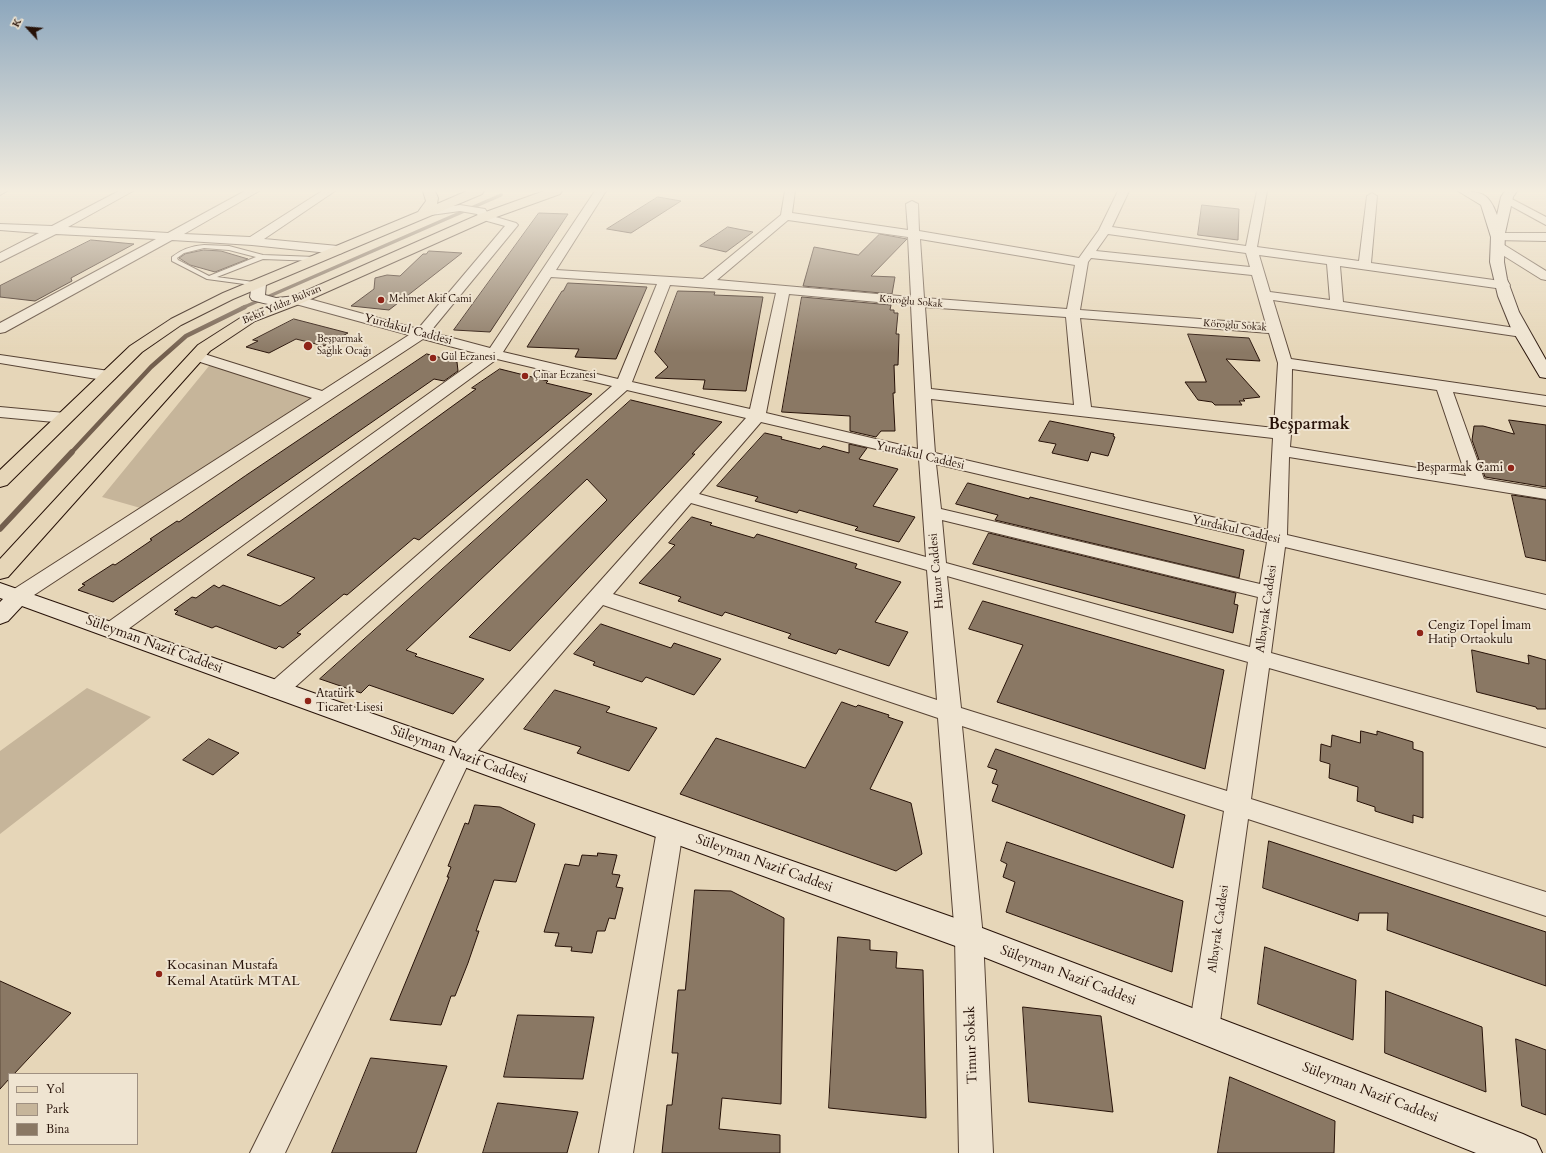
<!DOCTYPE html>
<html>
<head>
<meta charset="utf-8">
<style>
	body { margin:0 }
	#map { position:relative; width:1546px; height:1153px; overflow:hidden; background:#e6d6b8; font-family:Cardo,serif }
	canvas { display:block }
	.legend { position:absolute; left:8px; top:1073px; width:130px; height:72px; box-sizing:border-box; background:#efe4d1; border:1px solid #9f9081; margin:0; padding:5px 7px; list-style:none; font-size:12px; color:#271208 }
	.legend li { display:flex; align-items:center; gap:8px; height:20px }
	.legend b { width:20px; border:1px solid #9f9081 }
	.north { position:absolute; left:8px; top:8px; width:40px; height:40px; -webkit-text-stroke:3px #efe4d1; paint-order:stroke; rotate:296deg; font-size:11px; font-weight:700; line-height:16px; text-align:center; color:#271208 }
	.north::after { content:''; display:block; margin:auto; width:14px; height:18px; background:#271208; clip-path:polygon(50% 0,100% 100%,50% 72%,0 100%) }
</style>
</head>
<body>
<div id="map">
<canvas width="1546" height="1153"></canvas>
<ul class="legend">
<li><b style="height:5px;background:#e6d6b8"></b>Yol</li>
<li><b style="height:11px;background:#c6b59a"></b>Park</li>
<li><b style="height:11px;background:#8a7864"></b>Bina</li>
</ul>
<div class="north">K</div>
</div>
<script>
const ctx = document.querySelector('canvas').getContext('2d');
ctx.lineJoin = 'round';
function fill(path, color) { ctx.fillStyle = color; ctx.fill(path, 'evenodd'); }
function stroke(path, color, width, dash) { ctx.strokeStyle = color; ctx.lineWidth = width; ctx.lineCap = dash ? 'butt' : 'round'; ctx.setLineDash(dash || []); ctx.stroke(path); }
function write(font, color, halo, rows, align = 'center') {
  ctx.font = font + ' Cardo,serif'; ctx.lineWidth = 4; ctx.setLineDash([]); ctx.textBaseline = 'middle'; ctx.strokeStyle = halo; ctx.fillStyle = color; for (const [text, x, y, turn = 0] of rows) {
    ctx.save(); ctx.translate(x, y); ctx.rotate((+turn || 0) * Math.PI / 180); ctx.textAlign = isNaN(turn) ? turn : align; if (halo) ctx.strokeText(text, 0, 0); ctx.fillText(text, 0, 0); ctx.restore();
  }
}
fill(new Path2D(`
	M 222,365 L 324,396 L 144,509 L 102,497 L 209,366 Z
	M 87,688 L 151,717 L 0,834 L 0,751 Z`), '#c6b59a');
stroke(new Path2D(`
	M 242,308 L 501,195`), '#735f4e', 3.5);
stroke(new Path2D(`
	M 71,453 L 151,367 L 186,336 L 245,307`), '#735f4e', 4.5);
stroke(new Path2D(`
	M 0,529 L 72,452`), '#735f4e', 5.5);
const building = new Path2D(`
	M 658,197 L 681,201 L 631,233 L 607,229 Z
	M 1202,205 L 1239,209 L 1238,240 L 1198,235 Z
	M 539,213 L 568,214 L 490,332 L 454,330 Z
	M 728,227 L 753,232 L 726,252 L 700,246 Z
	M 880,234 L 907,239 L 871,276 L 895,277 L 892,294 L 803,286 L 814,247 L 858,255 Z
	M 91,240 L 134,244 L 71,278 L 72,281 L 35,301 L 0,297 L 0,286 Z
	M 204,250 L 221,251 L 248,259 L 215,272 L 190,265 L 179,258 L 185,254 Z
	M 429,251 L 462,253 L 389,310 L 351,306 L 374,289 L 375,278 L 387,275 L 400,276 L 423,254 L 426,254 Z
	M 568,283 L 647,287 L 616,359 L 575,357 L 579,349 L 527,347 L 562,291 L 563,291 Z
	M 678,291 L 715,292 L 714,295 L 763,297 L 746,391 L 703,389 L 705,380 L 655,378 L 668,367 L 655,352 Z
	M 802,297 L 891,305 L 890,310 L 894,310 L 894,313 L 898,313 L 896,334 L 899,334 L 898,365 L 894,365 L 895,393 L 893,393 L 895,431 L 881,431 L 876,437 L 850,431 L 850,416 L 782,412 Z
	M 294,319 L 348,333 L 324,346 L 296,339 L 269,353 L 246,347 L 258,341 L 253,340 Z
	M 1188,334 L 1249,338 L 1260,361 L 1226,359 L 1260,397 L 1243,399 L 1245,401 L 1239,401 L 1242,405 L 1215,405 L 1212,402 L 1198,400 L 1185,382 L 1206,382 Z
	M 427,354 L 457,362 L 458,371 L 444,381 L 434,379 L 113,602 L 78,590 L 85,585 L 82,584 L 113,564 L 115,565 L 152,540 L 150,539 L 177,521 L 179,522 L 245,476 Z
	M 500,369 L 548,381 L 546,383 L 592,394 L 419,540 L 414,538 L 347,595 L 344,594 L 297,633 L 301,634 L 283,648 L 279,646 L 276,649 L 216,626 L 212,628 L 175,614 L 178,611 L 174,610 L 192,597 L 196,598 L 214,585 L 219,588 L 223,585 L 280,606 L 290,599 L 315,578 L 247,555 L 476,389 L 472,388 Z
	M 631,400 L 722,422 L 692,454 L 695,454 L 510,651 L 469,637 L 607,500 L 587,479 L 406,650 L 417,654 L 415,656 L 484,679 L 453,714 L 369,685 L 361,693 L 320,679 Z
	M 1509,420 L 1546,425 L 1546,487 L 1485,477 L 1472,440 L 1474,426 L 1483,426 L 1514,434 Z
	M 1050,421 L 1114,434 L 1113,436 L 1115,437 L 1108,456 L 1091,452 L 1088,461 L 1052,453 L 1056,444 L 1039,441 Z
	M 765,433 L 782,437 L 781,439 L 820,449 L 823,446 L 849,453 L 849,444 L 867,448 L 859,459 L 898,469 L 873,506 L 915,517 L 899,542 L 855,530 L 858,527 L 799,510 L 797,513 L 755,501 L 758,497 L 717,486 Z
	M 968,483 L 1029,499 L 1030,497 L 1244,550 L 1239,578 L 995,520 L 998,515 L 956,504 Z
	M 1512,495 L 1546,500 L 1546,561 L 1526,557 Z
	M 692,517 L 712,523 L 710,525 L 754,538 L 757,534 L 857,564 L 855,568 L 901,582 L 875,622 L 908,632 L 889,666 L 839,649 L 836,654 L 788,638 L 791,634 L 725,612 L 722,616 L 678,601 L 681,597 L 639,583 L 675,545 L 669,543 Z
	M 989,533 L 1236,593 L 1234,604 L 1238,605 L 1233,633 L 973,564 Z
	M 983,601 L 1224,670 L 1205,769 L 997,702 L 1023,645 L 969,629 Z
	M 601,624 L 671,648 L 674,643 L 721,659 L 694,695 L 646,677 L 642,682 L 593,665 L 595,662 L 574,654 Z
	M 1472,650 L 1529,664 L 1528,655 L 1546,660 L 1546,709 L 1537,709 L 1536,707 L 1477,692 Z
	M 555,690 L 610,707 L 606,712 L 657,728 L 629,771 L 577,753 L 581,747 L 524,729 Z
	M 842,702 L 856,707 L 858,705 L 889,715 L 888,717 L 903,722 L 870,789 L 911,803 L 922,854 L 896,871 L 680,794 L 716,738 L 805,768 Z
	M 1361,731 L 1377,735 L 1377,731 L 1413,742 L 1413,749 L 1423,752 L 1423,818 L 1413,815 L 1413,823 L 1375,811 L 1375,807 L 1357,801 L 1358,787 L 1329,778 L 1330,764 L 1320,761 L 1321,744 L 1331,747 L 1332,735 L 1360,743 Z
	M 209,739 L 239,753 L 213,775 L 183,760 Z
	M 996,749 L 1185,815 L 1173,868 L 992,801 L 998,785 L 992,783 L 997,770 L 988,767 Z
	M 475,805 L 500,807 L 535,824 L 516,882 L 494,880 L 476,931 L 479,931 L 468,963 L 455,996 L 451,996 L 441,1025 L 390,1020 L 449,877 L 447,877 L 451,867 L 448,866 L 465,823 L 468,824 Z
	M 1269,841 L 1546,932 L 1546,986 L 1387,930 L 1388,913 L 1359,913 L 1358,921 L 1263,888 Z
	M 1007,842 L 1183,901 L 1172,972 L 1006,912 L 1015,882 L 1003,877 L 1007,864 L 1001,861 Z
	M 598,853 L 617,855 L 612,874 L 620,875 L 616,887 L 623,888 L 615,919 L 609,918 L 605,931 L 597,931 L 592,953 L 571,951 L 572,947 L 555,946 L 559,933 L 544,932 L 565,864 L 579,866 L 582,855 L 597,856 Z
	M 695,890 L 731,891 L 784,918 L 781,1104 L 722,1098 L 719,1129 L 780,1135 L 780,1153 L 662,1153 L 667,1105 L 672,1105 L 678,1053 L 672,1053 L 678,990 L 685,990 Z
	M 838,937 L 870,940 L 870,950 L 897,952 L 896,968 L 923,970 L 926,1118 L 829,1108 Z
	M 1265,947 L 1356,980 L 1353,1040 L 1258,1004 Z
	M 0,981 L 71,1013 L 14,1074 L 9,1074 L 9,1079 L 0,1089 Z
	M 1386,991 L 1482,1027 L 1486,1092 L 1385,1053 Z
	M 1023,1007 L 1101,1016 L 1113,1112 L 1029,1102 Z
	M 518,1015 L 594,1017 L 583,1079 L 504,1077 Z
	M 1516,1039 L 1546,1050 L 1546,1115 L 1522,1106 Z
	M 371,1058 L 447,1066 L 416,1153 L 332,1153 Z
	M 1230,1077 L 1335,1121 L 1334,1153 L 1218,1153 Z
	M 498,1103 L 578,1112 L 567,1153 L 483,1153 Z`);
fill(building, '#8a7864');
stroke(building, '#271208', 1);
const lane = new Path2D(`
	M 204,245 L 229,246 L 263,255 L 316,257 L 319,259 L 316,261 L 263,259 L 217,277 L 261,283 L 262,284 L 259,286 L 207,279 L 172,261 L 172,257 C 182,249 191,246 204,245 ZM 204,248 L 229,250 L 256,257 L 209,276 L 178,260 L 177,258 L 184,253 Z`);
const street = new Path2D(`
	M 0,191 L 7,191 L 0,195 Z
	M 119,191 L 133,191 L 68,227 L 168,233 L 245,191 L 259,191 L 184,234 L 250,237 L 322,191 L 335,191 L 264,239 L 338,246 L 342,247 L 344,250 L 342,253 L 338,254 L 252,245 L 172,240 L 5,332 L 0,333 L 0,323 L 156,239 L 56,234 L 0,262 L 0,253 L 39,233 L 0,230 L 0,224 L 52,226 Z
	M 595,191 L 606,191 L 556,270 L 703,279 L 781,215 L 785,191 L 795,191 L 792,213 L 908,230 L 906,204 L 912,201 L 918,204 L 919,231 L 1079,258 L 1099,230 L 1118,191 L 1129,191 L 1112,227 L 1246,246 L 1257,191 L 1267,191 L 1257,247 L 1359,261 L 1367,196 L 1372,193 L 1377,196 L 1371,263 L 1508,282 L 1510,285 L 1508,288 L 1503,289 L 1340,266 L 1343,302 L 1522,329 L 1527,330 L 1529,333 L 1527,336 L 1522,337 L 1273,300 L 1291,359 L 1546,396 L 1546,406 L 1453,392 L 1484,479 L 1546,489 L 1546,499 L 1289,457 L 1287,535 L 1546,595 L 1546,609 L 1285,547 L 1271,653 L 1546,729 L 1546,747 L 1269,668 L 1251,799 L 1546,892 L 1546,916 L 1248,819 L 1219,1029 L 1215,1040 L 1204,1044 L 1193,1040 L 1189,1029 L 1224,811 L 962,726 L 983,937 L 993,1153 L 959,1153 L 955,937 L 938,718 L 603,605 L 470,760 L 285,1153 L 250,1153 L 451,748 L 746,418 L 627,390 L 285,696 L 277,698 L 269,696 L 266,690 L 269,684 L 612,386 L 497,359 L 120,635 L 112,637 L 104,635 L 101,630 L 104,625 L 483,355 L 423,339 L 25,601 L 18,603 L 11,601 L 8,596 L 11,591 L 312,398 L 191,359 L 189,356 L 191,353 L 196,352 L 201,353 L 322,391 L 409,335 L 292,303 L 290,300 L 292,297 L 302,297 L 418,329 L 505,226 L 480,219 L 477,214 L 460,211 L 431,215 L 427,214 L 425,212 L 427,210 L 431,209 L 460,205 L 485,209 L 489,215 L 516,223 L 518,225 L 430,332 L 490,348 ZM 788,220 L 908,237 L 911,297 L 717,280 ZM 1108,234 L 1246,253 L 1250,267 L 1096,251 ZM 920,239 L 1075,265 L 1067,309 L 924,298 ZM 1259,255 L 1327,264 L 1330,300 L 1270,292 ZM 1091,258 L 1252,275 L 1266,324 L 1080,310 L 1088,262 ZM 551,277 L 657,284 L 618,379 L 503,352 ZM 670,285 L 776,293 L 750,409 L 632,382 ZM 789,294 L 911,305 L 918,449 L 766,413 ZM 925,307 L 1066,317 L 1074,405 L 931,389 ZM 1080,318 L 1269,333 L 1278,363 L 1274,428 L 1091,407 ZM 1292,369 L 1437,390 L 1466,476 L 1290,447 L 1291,434 ZM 931,399 L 1273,438 L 1268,530 L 935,453 ZM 761,422 L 919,459 L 926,557 L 699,494 ZM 936,464 L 1267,542 L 1260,584 L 941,509 ZM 691,503 L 927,570 L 937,700 L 613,594 ZM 942,520 L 1258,597 L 1250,647 L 946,563 ZM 947,576 L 1248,662 L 1227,791 L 961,708 Z
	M 1506,196 L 1546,217 L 1546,225 L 1502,201 L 1501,199 Z
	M 1498,233 L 1546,233 L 1546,241 L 1494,240 L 1492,237 L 1494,234 Z
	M 1497,242 L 1501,243 L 1546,271 L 1546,280 L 1541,279 L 1493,249 L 1491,246 L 1493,243 Z
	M 0,355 L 109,371 L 114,373 L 117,376 L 114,379 L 109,381 L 0,363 Z
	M 0,407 L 65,413 L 71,415 L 73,418 L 71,421 L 65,423 L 0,417 Z
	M 670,819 L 679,822 L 683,830 L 633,1153 L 599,1153 L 657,830 L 661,822 Z`);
const secondary = new Path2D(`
	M 1458,191 C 1481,191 1489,193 1497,215 L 1501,197 L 1505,191 L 1517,191 L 1513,197 L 1505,233 L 1504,262 L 1507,279 L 1519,312 L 1546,360 L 1546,378 L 1540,377 L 1511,328 L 1498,296 L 1490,262 L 1491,237 L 1481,205 Z
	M 259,280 L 264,281 L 266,284 L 265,295 L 276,298 L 297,296 L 302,297 L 304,300 L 302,303 C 283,308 270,305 252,300 L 250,297 L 252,284 L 254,281 Z
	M 0,583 L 969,923 L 1523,1134 L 1536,1140 L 1542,1153 L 1476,1153 L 961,948 L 22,606 L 8,621 L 0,624 L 0,602 L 3,599 L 0,598 Z`);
const primary = new Path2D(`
	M 423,191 L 435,191 L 438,198 L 437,204 L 467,191 L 484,191 L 482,194 L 233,299 L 181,325 L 142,352 L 7,485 L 0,487 L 0,470 L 130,346 L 171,319 L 223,293 L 418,212 L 426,201 Z
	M 544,191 L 562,191 L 560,194 L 488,220 L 302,303 L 255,321 L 210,351 L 8,577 L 0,579 L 0,559 L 198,345 L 245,315 L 292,297 L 480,214 Z`);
stroke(lane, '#574334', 2);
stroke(street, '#574334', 2);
stroke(secondary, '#271208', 2);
stroke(primary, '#271208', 2);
fill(lane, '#efe4d1');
fill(street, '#efe4d1');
fill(secondary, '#efe4d1');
fill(primary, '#e6d6b8');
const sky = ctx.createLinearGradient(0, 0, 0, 353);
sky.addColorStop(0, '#8da7bd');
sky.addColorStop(0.54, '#f4eddf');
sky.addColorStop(1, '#f4eddf00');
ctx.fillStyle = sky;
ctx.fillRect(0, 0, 1546, 353);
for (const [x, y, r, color] of [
	[381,300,4,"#8f2418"],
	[308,346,5,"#8f2418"],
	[433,358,4,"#8f2418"],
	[525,376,4,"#8f2418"],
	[1511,468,4,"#8f2418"],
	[1420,633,4,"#8f2418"],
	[308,701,4,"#8f2418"],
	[159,974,4,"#8f2418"]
]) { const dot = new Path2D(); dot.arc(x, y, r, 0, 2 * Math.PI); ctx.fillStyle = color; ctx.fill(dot); stroke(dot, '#efe4d1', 1.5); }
write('10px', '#271208', '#efe4d1', [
	["Mehmet Akif Cami",389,300],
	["Beşparmak",317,340],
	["Sağlık Ocağı",317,352],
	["Gül Eczanesi",441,358],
	["Çınar Eczanesi",533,376]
], 'left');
write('10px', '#271208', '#efe4d1', [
	["Köroğlu Sokak",911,302,5],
	["Bekir Yıldız Bulvarı",282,305,-23],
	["Köroğlu Sokak",1235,326,4]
]);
write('12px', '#271208', '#efe4d1', [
	["Yurdakul Caddesi",408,330,15],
	["Yurdakul Caddesi",920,456,13],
	["Yurdakul Caddesi",1236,530,13],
	["Huzur Caddesi",937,571,-95],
	["Albayrak Caddesi",1267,609,-82],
	["Albayrak Caddesi",1219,929,-82]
]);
write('12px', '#271208', '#efe4d1', [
	["Beşparmak Cami",1503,468,"right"],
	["Cengiz Topel İmam",1428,626],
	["Hatip Ortaokulu",1428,640],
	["Atatürk",316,694],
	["Ticaret Lisesi",316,708]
], 'left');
write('14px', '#271208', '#efe4d1', [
	["Süleyman Nazif Caddesi",154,645,20],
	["Süleyman Nazif Caddesi",459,755,20],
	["Süleyman Nazif Caddesi",764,864,20],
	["Süleyman Nazif Caddesi",1068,976,21],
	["Timur Sokak",972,1045,-92],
	["Süleyman Nazif Caddesi",1370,1093,21]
]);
write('14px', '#271208', '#efe4d1', [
	["Kocasinan Mustafa",167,966],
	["Kemal Atatürk MTAL",167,982]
], 'left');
write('bold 16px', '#271208', '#efe4d1', [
	["Beşparmak",1309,425]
]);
</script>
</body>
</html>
